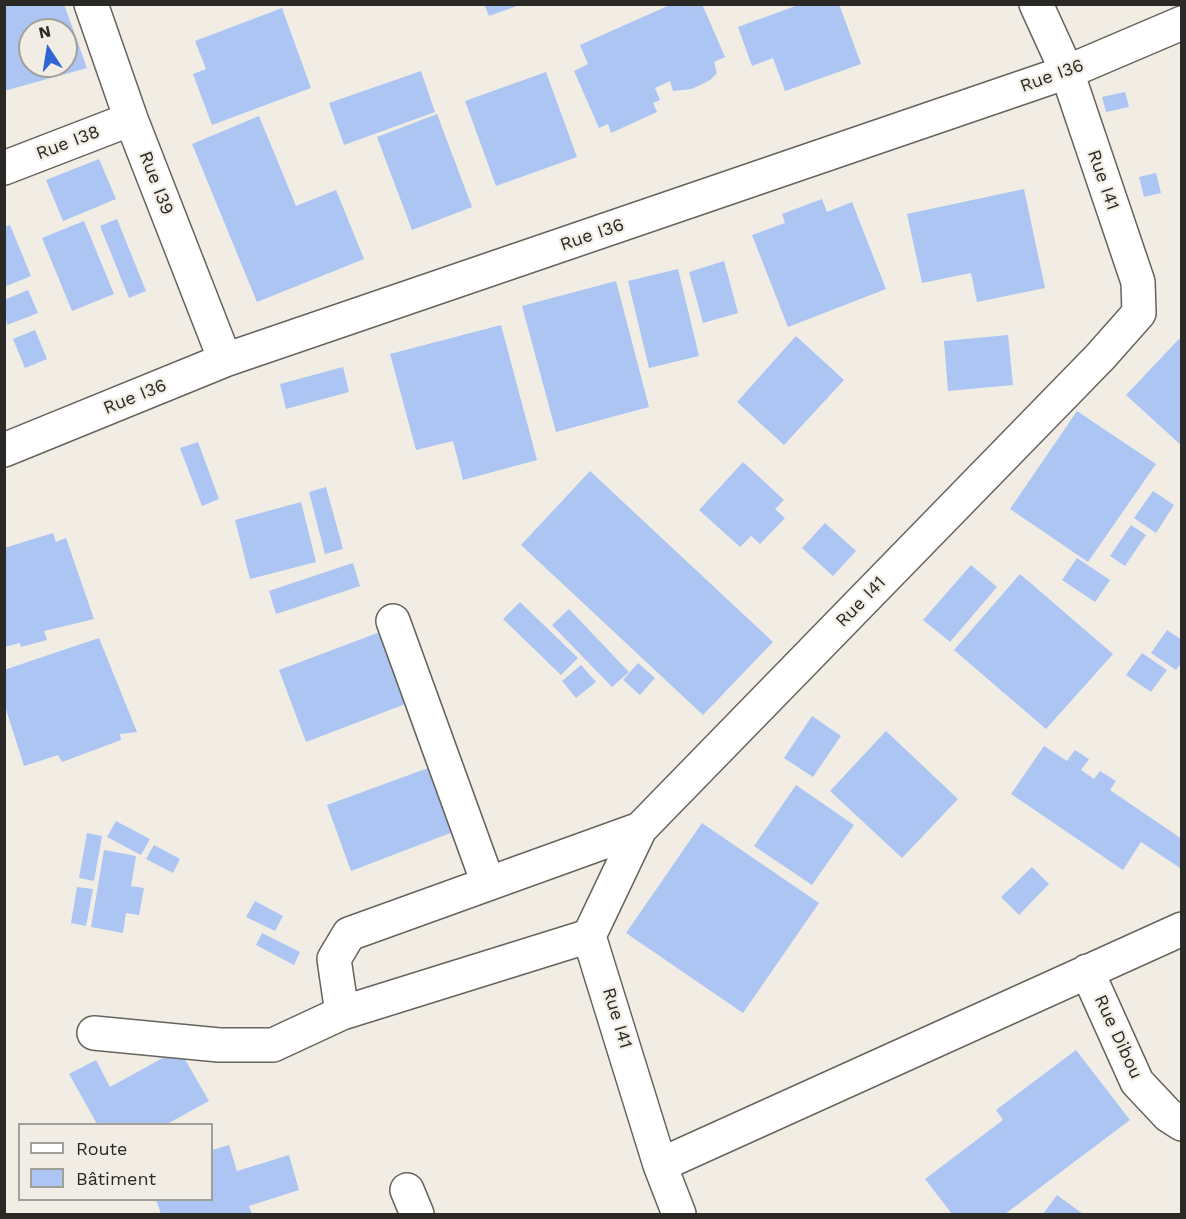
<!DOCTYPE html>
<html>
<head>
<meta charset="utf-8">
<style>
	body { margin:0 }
	#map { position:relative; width:1186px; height:1219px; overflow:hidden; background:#f1ede5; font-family:"Work Sans",sans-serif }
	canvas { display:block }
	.frame { position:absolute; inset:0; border:6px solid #2b2926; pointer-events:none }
	.legend { position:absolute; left:18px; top:1123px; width:195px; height:78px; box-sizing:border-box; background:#f1ede5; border:2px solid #a29f99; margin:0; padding:8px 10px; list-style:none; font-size:18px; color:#2b2926 }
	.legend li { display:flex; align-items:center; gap:12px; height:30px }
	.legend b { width:30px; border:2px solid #a29f99 }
	.north { position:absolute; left:18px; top:18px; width:60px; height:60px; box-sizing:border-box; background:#f1ede5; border:2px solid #a29f99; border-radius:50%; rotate:348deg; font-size:16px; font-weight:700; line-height:24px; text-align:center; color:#2b2926 }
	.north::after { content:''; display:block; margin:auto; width:21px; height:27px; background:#3265d4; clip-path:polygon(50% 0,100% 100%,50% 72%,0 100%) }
</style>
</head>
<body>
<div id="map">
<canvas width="1186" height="1219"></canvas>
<div class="frame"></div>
<ul class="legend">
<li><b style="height:8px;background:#fff"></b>Route</li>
<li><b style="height:16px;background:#acc5f3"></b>Bâtiment</li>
</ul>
<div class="north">N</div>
</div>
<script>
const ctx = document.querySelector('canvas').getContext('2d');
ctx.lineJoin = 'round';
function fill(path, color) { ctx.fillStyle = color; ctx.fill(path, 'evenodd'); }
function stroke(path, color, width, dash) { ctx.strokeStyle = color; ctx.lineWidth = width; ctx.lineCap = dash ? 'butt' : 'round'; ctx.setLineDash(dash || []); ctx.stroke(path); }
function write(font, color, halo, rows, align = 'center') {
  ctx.font = font + ' "Work Sans",sans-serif'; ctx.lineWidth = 4.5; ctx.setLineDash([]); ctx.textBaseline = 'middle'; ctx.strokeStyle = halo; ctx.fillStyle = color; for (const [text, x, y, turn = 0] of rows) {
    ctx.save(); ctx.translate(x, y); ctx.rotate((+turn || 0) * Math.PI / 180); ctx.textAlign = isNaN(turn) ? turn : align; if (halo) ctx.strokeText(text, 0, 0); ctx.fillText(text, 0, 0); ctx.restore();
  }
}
fill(new Path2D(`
	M 4,4 L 64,4 L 87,68 L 4,91 ZM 30,30 L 66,30 L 66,66 L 30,66 Z
	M 484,4 L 520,4 L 520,5 L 489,16 Z
	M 672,4 L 702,4 L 725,57 L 714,62 L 717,73 L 710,80 L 692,89 L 673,91 L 670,81 L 655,88 L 660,100 L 653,103 L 657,112 L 611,133 L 608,124 L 599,128 L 574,71 L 588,64 L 580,45 Z
	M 801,4 L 839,4 L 861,64 L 785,91 L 773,58 L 752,66 L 738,27 Z
	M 282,8 L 311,88 L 212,125 L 193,74 L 206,69 L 195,41 Z
	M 421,71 L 435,112 L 344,145 L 329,103 Z
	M 546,72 L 577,157 L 496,186 L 465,101 Z
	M 1125,92 L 1129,107 L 1106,112 L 1102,97 Z
	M 437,114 L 472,207 L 412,230 L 377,137 Z
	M 259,116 L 296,206 L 336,190 L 364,259 L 257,302 L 192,144 Z
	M 99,159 L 116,199 L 63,221 L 46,180 Z
	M 1156,173 L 1161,193 L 1144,197 L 1139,177 Z
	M 1024,189 L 1045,288 L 977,302 L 971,273 L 922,283 L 907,214 Z
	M 822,199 L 827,212 L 852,202 L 886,289 L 788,327 L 752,235 L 785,223 L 782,214 Z
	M 117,219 L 146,291 L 129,298 L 100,226 Z
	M 84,221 L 114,294 L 72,311 L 42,238 Z
	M 10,225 L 31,276 L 4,287 L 4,227 Z
	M 724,261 L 738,313 L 703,323 L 689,272 Z
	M 678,269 L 699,356 L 649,368 L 628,281 Z
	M 616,281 L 649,407 L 556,432 L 522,306 Z
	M 28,290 L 38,313 L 7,325 L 4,300 Z
	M 501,325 L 537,460 L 463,480 L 453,441 L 416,450 L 390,354 Z
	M 35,330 L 47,359 L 25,368 L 13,339 Z
	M 1008,335 L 1013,385 L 948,391 L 944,341 Z
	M 796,336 L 844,380 L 784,445 L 737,402 Z
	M 1179,339 L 1182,341 L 1182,446 L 1126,395 Z
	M 343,367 L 349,392 L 286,409 L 280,384 Z
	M 1077,411 L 1156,464 L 1088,562 L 1010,509 Z
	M 198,442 L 219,499 L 202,506 L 180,448 Z
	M 743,462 L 784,500 L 775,509 L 785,518 L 760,544 L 751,536 L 740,547 L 699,510 Z
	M 590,471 L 773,642 L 703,715 L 521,545 Z
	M 326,487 L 343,549 L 325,554 L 309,492 Z
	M 1153,491 L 1174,505 L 1156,533 L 1134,518 Z
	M 301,502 L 316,562 L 250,579 L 235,520 Z
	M 825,523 L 856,551 L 833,576 L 802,548 Z
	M 1131,525 L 1146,535 L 1125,566 L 1110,556 Z
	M 53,533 L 56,542 L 66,538 L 94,619 L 44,631 L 47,640 L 21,647 L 20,643 L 4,647 L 4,548 Z
	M 1077,558 L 1110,580 L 1095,602 L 1062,580 Z
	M 353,563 L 360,586 L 276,614 L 269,591 Z
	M 971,565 L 997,587 L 950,642 L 923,620 Z
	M 1020,574 L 1113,654 L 1046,729 L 954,650 Z
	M 520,602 L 578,658 L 561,675 L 503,619 Z
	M 569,609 L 629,672 L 612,687 L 552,625 Z
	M 1167,630 L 1182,640 L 1182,662 L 1176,670 L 1151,653 Z
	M 380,632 L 408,703 L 306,742 L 279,670 Z
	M 99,638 L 137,732 L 120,734 L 121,740 L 62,762 L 58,755 L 24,766 L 4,703 L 4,670 Z
	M 1142,653 L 1167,670 L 1151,692 L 1126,675 Z
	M 638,663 L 655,678 L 640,695 L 623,680 Z
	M 581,665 L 596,682 L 576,698 L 562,681 Z
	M 812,716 L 841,736 L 813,777 L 784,758 Z
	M 886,731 L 958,799 L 902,858 L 830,791 Z
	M 1044,746 L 1067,761 L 1075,750 L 1089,759 L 1081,770 L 1094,779 L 1100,771 L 1116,781 L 1110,790 L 1182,839 L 1180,868 L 1141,842 L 1123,870 L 1011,794 Z
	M 428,768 L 453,832 L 351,871 L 327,805 Z
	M 796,785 L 854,825 L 812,885 L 754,846 Z
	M 116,821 L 150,839 L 141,855 L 107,837 Z
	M 702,823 L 819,903 L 743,1013 L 626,933 Z
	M 87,833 L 102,836 L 94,881 L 79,878 Z
	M 154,845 L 180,859 L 173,873 L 146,859 Z
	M 104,850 L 136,856 L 131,886 L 144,888 L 139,915 L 126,913 L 123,933 L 91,927 Z
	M 1032,867 L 1049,884 L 1019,915 L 1001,897 Z
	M 77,887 L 93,889 L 86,926 L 71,923 Z
	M 255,901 L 283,916 L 275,931 L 246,917 Z
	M 262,933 L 300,952 L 294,965 L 256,945 Z
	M 179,1049 L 209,1101 L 167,1124 L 97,1124 L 69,1074 L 96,1060 L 110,1087 Z
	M 1076,1050 L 1130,1120 L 1005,1214 L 952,1214 L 925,1179 L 1003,1120 L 996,1110 Z
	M 229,1145 L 237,1171 L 289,1155 L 299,1190 L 249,1206 L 252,1214 L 161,1214 L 156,1200 L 212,1200 L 212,1150 Z
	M 1057,1195 L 1083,1214 L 1043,1214 Z`), '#acc5f3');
const minor = new Path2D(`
	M 91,4 L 131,119 L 225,360
	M 4,168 L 131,119
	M 4,450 L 225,360 L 1067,72 L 1182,23
	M 393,621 L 488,883
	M 1087,971 L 1137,1082 L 1168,1115 L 1182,1124
	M 342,1013 L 334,959 L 349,934 L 640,829
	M 94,1033 L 219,1045 L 273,1045 L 342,1013 L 589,936
	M 660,1165 L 1182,929
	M 407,1190 L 417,1214
	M 679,1214 L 660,1165 L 589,936 L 640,829 L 1100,357 L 1139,313 L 1138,282 L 1067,72 L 1036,4`);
stroke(minor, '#66635c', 36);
stroke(minor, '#fff', 33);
write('18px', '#2b2926', '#f1ede5', [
	["Rue I36",1052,76,-20],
	["Rue I38",68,143,-21],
	["Rue I41",1103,180,71],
	["Rue I39",156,183,69],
	["Rue I36",592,235,-19],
	["Rue I36",135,397,-22],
	["Rue I41",861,602,-46],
	["Rue I41",617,1018,73],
	["Rue Dibou",1118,1037,65]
]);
</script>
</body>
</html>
